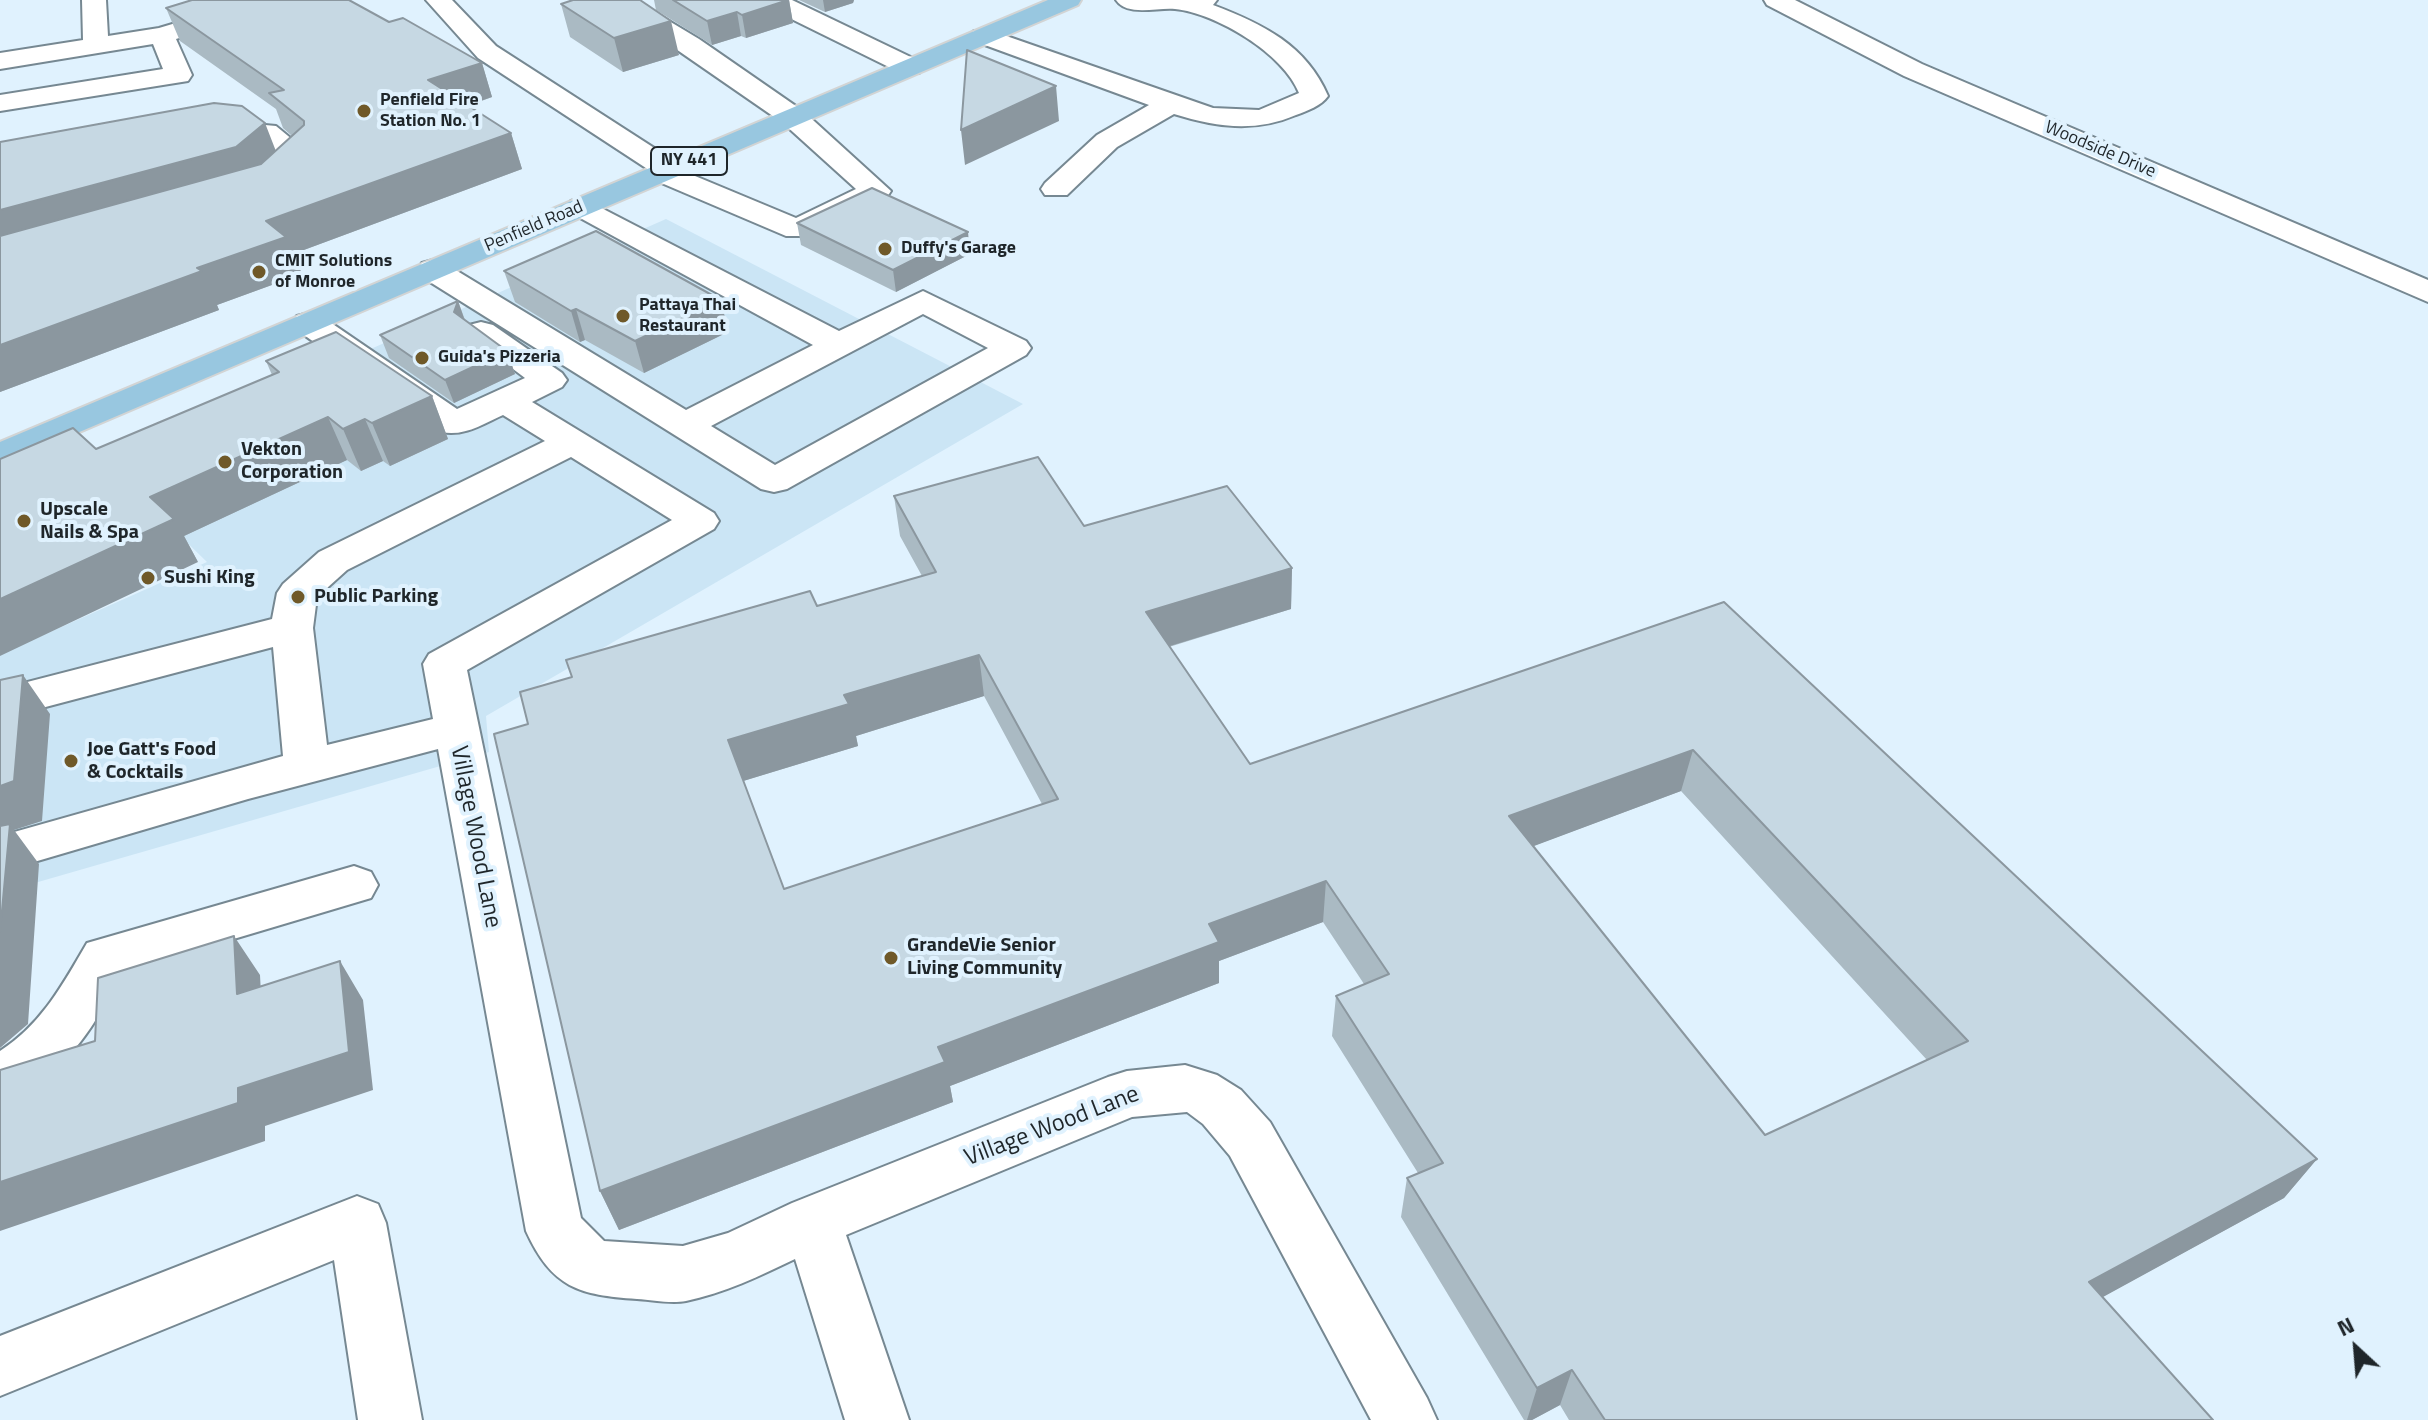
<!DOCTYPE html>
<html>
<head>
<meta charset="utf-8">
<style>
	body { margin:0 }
	#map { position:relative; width:2428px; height:1420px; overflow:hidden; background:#e0f2fe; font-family:"Titillium Web",sans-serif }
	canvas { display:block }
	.north { position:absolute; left:2316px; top:1308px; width:80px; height:80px; -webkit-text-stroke:6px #e0f2fe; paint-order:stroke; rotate:334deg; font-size:22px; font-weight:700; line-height:32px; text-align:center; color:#1f262a }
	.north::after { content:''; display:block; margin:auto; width:28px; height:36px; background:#1f262a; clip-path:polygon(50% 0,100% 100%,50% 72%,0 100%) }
</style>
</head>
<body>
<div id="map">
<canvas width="2428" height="1420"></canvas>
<div class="north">N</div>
</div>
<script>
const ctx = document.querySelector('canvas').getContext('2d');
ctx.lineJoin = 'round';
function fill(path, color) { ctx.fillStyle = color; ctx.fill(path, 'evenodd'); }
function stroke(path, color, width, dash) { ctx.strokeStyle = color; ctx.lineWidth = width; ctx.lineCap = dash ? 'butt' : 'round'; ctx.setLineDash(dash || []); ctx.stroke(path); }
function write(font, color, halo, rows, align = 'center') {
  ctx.font = font + ' "Titillium Web",sans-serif'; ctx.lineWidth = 8; ctx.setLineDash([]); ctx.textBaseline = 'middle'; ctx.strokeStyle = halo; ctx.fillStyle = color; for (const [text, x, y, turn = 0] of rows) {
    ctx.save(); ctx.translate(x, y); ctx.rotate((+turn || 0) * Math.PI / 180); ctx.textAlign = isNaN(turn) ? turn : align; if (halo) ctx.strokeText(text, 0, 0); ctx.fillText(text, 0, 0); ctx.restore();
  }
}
fill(new Path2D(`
	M 666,219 L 1023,404 L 486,716 L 489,752 L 0,893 L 0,651 L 3,653 L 207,562 L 107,465 Z`), '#cbe5f5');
const minor = new Path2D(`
	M 82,0 L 106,0 L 108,36 L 159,28 L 253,0 L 291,0 L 288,5 L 176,39 L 192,75 L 188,81 L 0,111 L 0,95 L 163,69 L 153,44 L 0,69 L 0,53 L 83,40 Z
	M 426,0 L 452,0 L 496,46 L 679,164 L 683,171 L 796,218 L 856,189 L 783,123 L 605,0 L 634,0 L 699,39 L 803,111 L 891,191 L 887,197 L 808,236 L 786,236 L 652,179 L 649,170 L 478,58 Z
	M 760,0 L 792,0 L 919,61 L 923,67 L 919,73 L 901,73 L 763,5 Z
	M 1116,0 L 1217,0 L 1213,5 C 1263,24 1306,45 1328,96 C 1321,106 1307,111 1296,115 C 1254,133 1216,127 1174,114 L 1117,147 L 1067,195 L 1045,195 L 1041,189 L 1045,183 L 1097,135 L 1149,105 L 974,41 L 970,36 L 974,31 L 992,31 L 1213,108 L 1259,110 L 1299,93 C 1284,54 1216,13 1175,9 C 1158,7 1127,17 1116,0 Z
	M 1764,0 L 1795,0 L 1922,64 L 2428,280 L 2428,302 L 1904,76 L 1767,5 Z
	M 211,120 L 276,126 L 316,159 L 286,188 L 266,188 L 261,182 L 284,159 L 259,140 L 201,134 L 197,128 L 201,122 Z
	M 582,198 L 839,331 L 923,291 L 1026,341 L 1031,348 L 1026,355 L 787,489 L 774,492 L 761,489 L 422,277 L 417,270 L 422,263 L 433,260 L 444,263 L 686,410 L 813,345 L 571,213 L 567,207 L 571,201 ZM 923,314 L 988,348 L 775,465 L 711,426 Z
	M 309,313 L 321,316 L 457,409 L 525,378 L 464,332 L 469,325 L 481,322 L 493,325 L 562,373 L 567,380 L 562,387 L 532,402 L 714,513 L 719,521 L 714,529 L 467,670 L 581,1218 L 604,1241 L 683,1246 L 728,1233 L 792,1203 L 1108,1077 L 1127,1071 L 1185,1065 L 1217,1075 L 1241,1090 L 1270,1122 L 1427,1398 L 1437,1420 L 1371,1420 L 1230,1156 L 1203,1124 L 1187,1112 L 1132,1117 L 846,1235 L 909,1420 L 845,1420 L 795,1259 C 760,1276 724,1293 686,1301 C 671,1304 652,1300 637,1299 C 579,1295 552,1288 526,1231 L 438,749 L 248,799 L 0,872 L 0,836 L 283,756 L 273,647 L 0,719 L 0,689 L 272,619 L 277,593 L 283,584 L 319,552 L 545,441 L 503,415 C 483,424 464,437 441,432 L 297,330 L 292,323 L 297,316 ZM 571,457 L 672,520 L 429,654 L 423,664 L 433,719 L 327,745 L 313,628 L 317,597 L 347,570 Z
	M 354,866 L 371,872 L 378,885 L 371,898 L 123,972 C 89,1034 69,1073 0,1098 L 0,1051 C 42,1024 63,984 87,943 Z
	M 357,1196 L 378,1204 L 386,1223 L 422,1420 L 358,1420 L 334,1260 L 0,1396 L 0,1336 Z`);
const major = new Path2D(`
	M 1048,0 L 1081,0 L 1078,5 L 0,466 L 0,442 Z`);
stroke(minor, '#768892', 4);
stroke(major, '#d2d4d4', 4);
fill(minor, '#fff');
fill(major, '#98c7e0');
fill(new Path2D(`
	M 654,0 L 789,0 L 793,23 L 746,38 L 741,36 L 712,45 L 656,10 Z
	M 799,0 L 854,0 L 853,3 L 825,12 Z
	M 561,4 L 679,55 L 623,72 L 570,37 Z
	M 166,8 L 389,22 L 482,63 L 492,97 L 468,106 L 511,133 L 522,169 L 293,254 L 302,274 L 217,305 L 219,310 L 0,392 L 0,142 L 276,151 L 292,136 L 283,128 L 276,109 L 180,41 Z
	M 797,223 L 970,254 L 896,292 L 801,245 Z
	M 504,271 L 721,300 L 728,332 L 644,373 L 585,340 L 580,342 L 515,302 Z
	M 458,301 L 465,320 L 507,351 L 515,374 L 454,403 L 389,358 L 380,335 Z
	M 266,361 L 432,396 L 448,439 L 390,466 L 383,461 L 361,471 L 347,460 L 184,536 L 198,562 L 96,449 L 272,375 Z
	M 894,496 L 1084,526 L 1292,568 L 1291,609 L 1169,647 L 1250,764 L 1724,602 L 2317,1159 L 2284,1198 L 2102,1297 L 2213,1420 L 1569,1420 L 1560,1405 L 1532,1420 L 1524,1420 L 1401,1217 L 1407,1178 L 1418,1173 L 1332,1036 L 1336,996 L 1364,984 L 1323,922 L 1219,961 L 1219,983 L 950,1086 L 953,1102 L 619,1230 L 600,1191 L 528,724 L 922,576 L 900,536 ZM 984,696 L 1042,804 L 784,889 L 743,781 L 858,746 L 856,736 ZM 1681,791 L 1927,1060 L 1765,1135 L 1533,846 Z`), '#aabac3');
fill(new Path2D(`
	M 789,0 L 793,23 L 746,38 L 742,15 Z
	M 823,0 L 854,0 L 853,3 L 825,12 Z
	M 737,12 L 741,36 L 712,45 L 707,21 Z
	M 671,21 L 679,55 L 623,72 L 614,38 Z
	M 482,63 L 492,97 L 440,115 L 428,80 Z
	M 1056,86 L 1059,121 L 965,165 L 961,130 Z
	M 265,123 L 279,159 L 0,253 L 0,210 Z
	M 511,133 L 522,169 L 293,254 L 302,274 L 217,305 L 219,310 L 0,392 L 0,345 L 197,268 L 266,221 Z
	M 968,232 L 970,254 L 896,292 L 893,270 Z
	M 721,300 L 728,332 L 644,373 L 635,341 Z
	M 458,301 L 466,324 L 454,312 Z
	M 576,309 L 585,340 L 580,342 L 571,311 Z
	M 507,351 L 515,374 L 454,403 L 445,380 Z
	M 432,396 L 448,439 L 390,466 L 372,423 Z
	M 328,417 L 347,460 L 184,536 L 198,562 L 0,656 L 0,599 L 150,497 Z
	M 365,419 L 383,461 L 361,471 L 343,429 Z
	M 1292,568 L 1291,609 L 1147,653 L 1146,612 Z
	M 979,655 L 984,696 L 856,736 L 858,746 L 740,782 L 728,740 L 844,695 Z
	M 23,675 L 50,714 L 42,821 L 14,830 L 39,864 L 28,1024 L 0,1048 L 0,786 Z
	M 1693,750 L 1681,791 L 1502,858 L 1509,816 Z
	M 1326,881 L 1323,922 L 1219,961 L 1219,983 L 950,1086 L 953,1102 L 619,1230 L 600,1191 L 938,1047 L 1209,924 Z
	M 234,936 L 260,975 L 263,1033 L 237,994 Z
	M 340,961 L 363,1000 L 373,1090 L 265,1126 L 265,1141 L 0,1231 L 0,1182 L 238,1088 Z
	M 2317,1159 L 2284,1198 L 2061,1320 L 2089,1282 Z
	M 1572,1370 L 1560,1405 L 1532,1420 L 1527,1420 L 1537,1388 Z`), '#8b979f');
const building = new Path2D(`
	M 192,0 L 349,0 L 389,22 L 403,18 L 482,63 L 428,80 L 511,133 L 266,221 L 286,237 L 197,268 L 202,271 L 0,345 L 0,236 L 261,164 L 304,125 L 304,121 L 269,93 L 284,90 L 166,8 Z
	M 573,0 L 640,0 L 671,21 L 614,38 L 561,4 Z
	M 673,0 L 788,0 L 742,15 L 737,12 L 707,21 Z
	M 967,50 L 1056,86 L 961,130 Z
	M 214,103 L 242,106 L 265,123 L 236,147 L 0,210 L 0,142 Z
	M 872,188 L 968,232 L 893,270 L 797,223 Z
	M 596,231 L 721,300 L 635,341 L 576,309 L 571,311 L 504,271 Z
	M 458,301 L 454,312 L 507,351 L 445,380 L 380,335 Z
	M 336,332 L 432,396 L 372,423 L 365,419 L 343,429 L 328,417 L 150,497 L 174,519 L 0,599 L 0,459 L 73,428 L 96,449 L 279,372 L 266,361 Z
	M 1038,457 L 1084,526 L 1227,486 L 1292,568 L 1146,612 L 1250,764 L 1724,602 L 2317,1159 L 2089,1282 L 2213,1420 L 1605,1420 L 1572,1370 L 1537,1388 L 1407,1178 L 1443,1163 L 1336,996 L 1389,974 L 1326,881 L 1209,924 L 1219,942 L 938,1047 L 945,1062 L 600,1191 L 494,734 L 528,724 L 520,692 L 572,677 L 566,660 L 810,591 L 817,606 L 936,572 L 894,496 ZM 979,655 L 1058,799 L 784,889 L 728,740 L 849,704 L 844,695 ZM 1693,750 L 1968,1041 L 1765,1135 L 1509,816 Z
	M 23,675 L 14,781 L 0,786 L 0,680 Z
	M 10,824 L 0,932 L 0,826 Z
	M 234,936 L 237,994 L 340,961 L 349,1052 L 238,1088 L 238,1103 L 0,1182 L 0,1070 L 95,1041 L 98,978 Z`);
fill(building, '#c6d8e3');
stroke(building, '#8b979f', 2);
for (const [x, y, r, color] of [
	[364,111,8,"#6f5929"],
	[885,249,8,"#6f5929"],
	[259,272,8,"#6f5929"],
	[623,316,8,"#6f5929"],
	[422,358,8,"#6f5929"],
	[225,462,8,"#6f5929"],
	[24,521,8,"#6f5929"],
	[148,578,8,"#6f5929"],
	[298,597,8,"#6f5929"],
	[71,761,8,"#6f5929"],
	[891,958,8,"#6f5929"]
]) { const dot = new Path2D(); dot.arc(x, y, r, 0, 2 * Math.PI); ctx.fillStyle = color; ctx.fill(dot); stroke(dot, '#e0f2fe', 3); }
write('bold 18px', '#1f262a', '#e0f2fe', [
	["Penfield Fire",380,101],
	["Station No. 1",380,122],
	["Duffy's Garage",901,249],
	["CMIT Solutions",275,262],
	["of Monroe",275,283],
	["Pattaya Thai",639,306],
	["Restaurant",639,327],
	["Guida's Pizzeria",438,358]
], 'left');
write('18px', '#1f262a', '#e0f2fe', [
	["Woodside Drive",2100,150,23],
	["Penfield Road",534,227,-23]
]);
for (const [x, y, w] of [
	[689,161,76]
]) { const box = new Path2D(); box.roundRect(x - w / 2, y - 14, w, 28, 6); ctx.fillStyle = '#e0f2fe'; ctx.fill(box); stroke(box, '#1f262a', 2); }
write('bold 18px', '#1f262a', null, [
	["NY 441",689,161]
]);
write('bold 20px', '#1f262a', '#e0f2fe', [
	["Vekton",241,450],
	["Corporation",241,473],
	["Upscale",40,510],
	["Nails & Spa",40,533],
	["Sushi King",164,578],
	["Public Parking",314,597],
	["Joe Gatt's Food",87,750],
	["& Cocktails",87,773],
	["GrandeVie Senior",907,946],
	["Living Community",907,969]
], 'left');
write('24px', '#1f262a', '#e0f2fe', [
	["Village Wood Lane",475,837,79],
	["Village Wood Lane",1052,1127,-21]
]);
</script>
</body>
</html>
